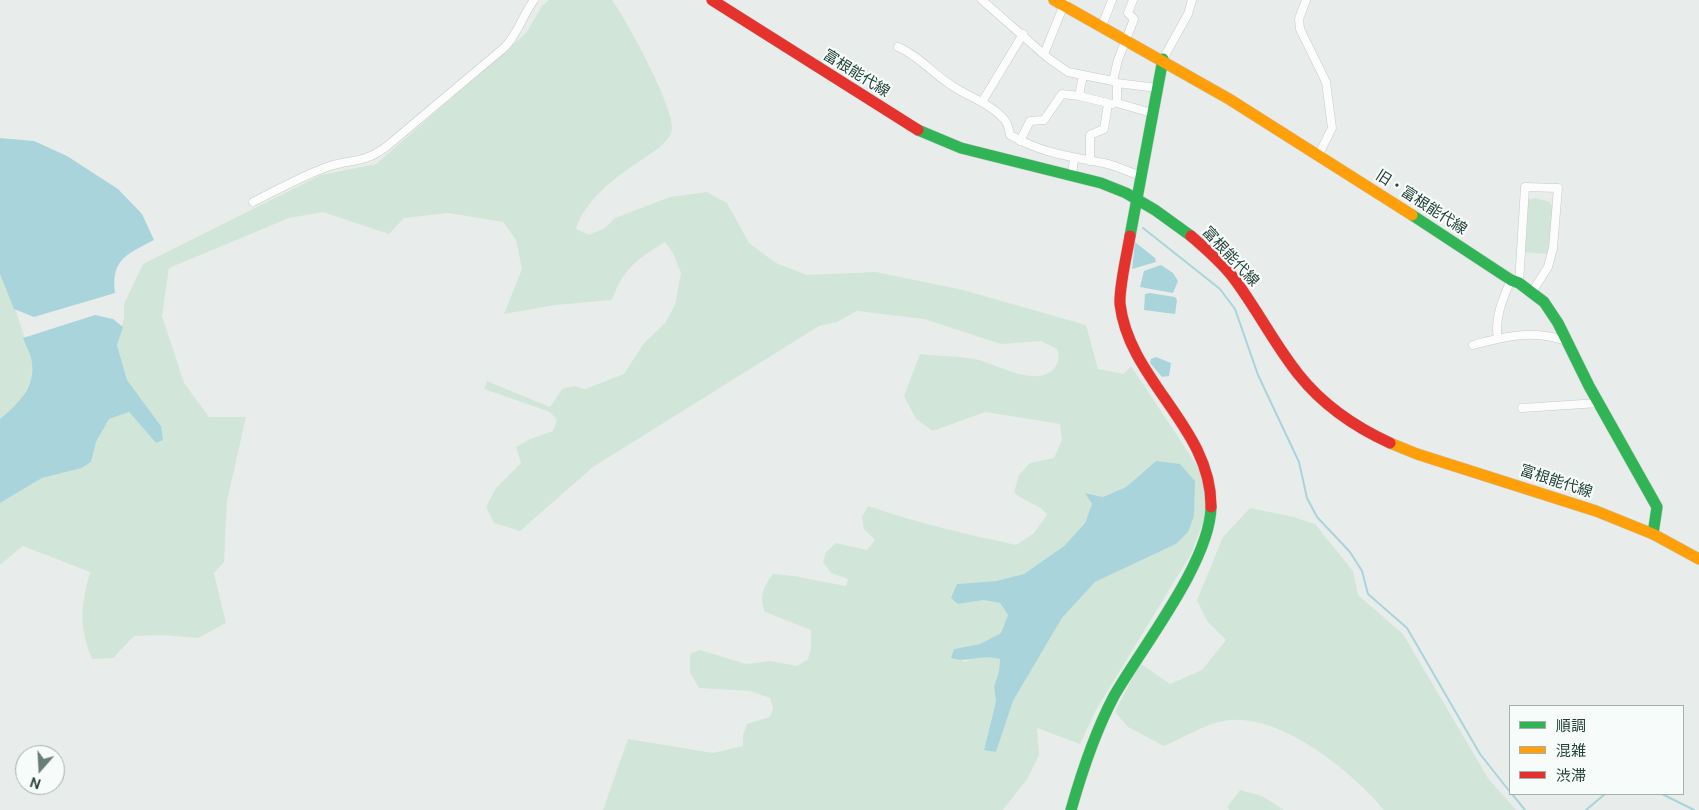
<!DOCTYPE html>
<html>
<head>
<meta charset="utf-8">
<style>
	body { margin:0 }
	#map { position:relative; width:1699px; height:810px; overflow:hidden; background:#e8edeb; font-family:"DM Sans","Noto Sans JP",sans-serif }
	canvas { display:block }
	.legend { position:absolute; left:1509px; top:705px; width:175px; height:90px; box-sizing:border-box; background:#f7fbf9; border:1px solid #a3b1ad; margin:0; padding:6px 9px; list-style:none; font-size:15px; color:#24423a }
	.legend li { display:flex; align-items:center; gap:10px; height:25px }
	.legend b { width:25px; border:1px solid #a3b1ad }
	.north { position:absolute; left:15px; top:745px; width:50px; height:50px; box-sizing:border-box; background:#f7fbf9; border:1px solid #a3b1ad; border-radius:50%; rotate:199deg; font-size:14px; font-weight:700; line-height:20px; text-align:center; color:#24423a }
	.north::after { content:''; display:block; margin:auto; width:18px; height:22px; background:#697e78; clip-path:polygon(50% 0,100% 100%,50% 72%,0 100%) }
</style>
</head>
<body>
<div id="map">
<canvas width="1699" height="810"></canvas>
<ul class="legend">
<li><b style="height:6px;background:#30b455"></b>順調</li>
<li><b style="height:6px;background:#ff9f0a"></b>混雑</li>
<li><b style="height:6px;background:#e5322d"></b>渋滞</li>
</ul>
<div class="north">N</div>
</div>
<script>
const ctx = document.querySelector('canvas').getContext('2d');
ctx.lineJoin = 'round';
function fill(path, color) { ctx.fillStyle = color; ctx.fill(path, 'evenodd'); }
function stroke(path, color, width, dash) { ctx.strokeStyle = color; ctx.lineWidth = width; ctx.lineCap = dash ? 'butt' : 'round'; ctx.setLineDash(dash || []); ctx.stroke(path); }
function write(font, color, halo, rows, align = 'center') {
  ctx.font = font + ' "DM Sans","Noto Sans JP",sans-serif'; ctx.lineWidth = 4.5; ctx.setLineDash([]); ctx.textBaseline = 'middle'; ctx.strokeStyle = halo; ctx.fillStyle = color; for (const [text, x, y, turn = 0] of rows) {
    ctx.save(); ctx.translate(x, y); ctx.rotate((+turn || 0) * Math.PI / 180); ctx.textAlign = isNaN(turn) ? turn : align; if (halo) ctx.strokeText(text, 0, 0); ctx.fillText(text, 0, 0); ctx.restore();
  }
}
fill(new Path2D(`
	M 549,0 L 612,0 C 627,21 673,105 672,128 C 672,136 665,142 660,147 C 630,169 588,191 576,229 L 589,235 L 605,228 L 615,218 L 670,197 L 707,192 L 727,203 L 749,243 L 776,263 L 807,275 L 876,272 L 963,290 L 1086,325 L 1098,369 L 1124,374 L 1131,366 L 1202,473 L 1207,512 L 1191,554 L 1096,710 L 1080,744 L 1037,728 L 1039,755 L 1028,778 L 1003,810 L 603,810 L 628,739 L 713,753 L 743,746 L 743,735 L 747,724 L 770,717 L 773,709 L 770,698 L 750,691 L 699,688 L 690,673 L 690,654 L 700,650 L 746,664 L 771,661 L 797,666 L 808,659 L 811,647 L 811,630 L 765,612 C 759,596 763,587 773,574 L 794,576 L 846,586 L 848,579 L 831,573 L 823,562 L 826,552 L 836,543 L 867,550 L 875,540 L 864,529 L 862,517 L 868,506 C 917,523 966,534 1016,545 L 1034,533 L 1047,515 C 1042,505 1023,502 1014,492 L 1019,475 L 1030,463 L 1054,458 L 1062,440 L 1060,424 L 985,412 L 933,431 L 916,419 L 904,396 L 920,354 C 938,356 957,356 975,359 C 995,363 1039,390 1055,367 C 1060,361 1059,355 1057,349 L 1041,341 L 1001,344 L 924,319 L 857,311 L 837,322 L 819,326 L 593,467 L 520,531 L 494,523 L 486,507 L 496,488 L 521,463 L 516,447 L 530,439 L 553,431 L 557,420 L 550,412 L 484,389 L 487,381 L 550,407 L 562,389 L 574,386 L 585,389 L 624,374 L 644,343 L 665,323 L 675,305 L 681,273 L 673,253 L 665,242 C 636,260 624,268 612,300 L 555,305 L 504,314 L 522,269 L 516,240 L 503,222 L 448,213 L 404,218 L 389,234 L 323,212 L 289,218 L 169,268 L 162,316 L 184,383 L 209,417 L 246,417 L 227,501 L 224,562 L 214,573 L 226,623 L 198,638 L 163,635 L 134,636 L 113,658 L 92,659 C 78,624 81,607 90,572 L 23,546 L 0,565 L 0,503 L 42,478 L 82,468 L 91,462 L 96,442 L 109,419 L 129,412 L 156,443 L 161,426 L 127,380 L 117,345 L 124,318 L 124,304 L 143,264 L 321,175 L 376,164 L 526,33 L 542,6 ZM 1156,461 L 1176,544 L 1095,582 L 1062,618 L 1013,701 L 996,752 L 984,749 L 996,701 L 994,687 L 999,671 L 1000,659 L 985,655 L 964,662 L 954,649 L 980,644 L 1002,633 L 1008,615 L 1000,603 L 984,600 L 958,604 L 957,584 L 996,581 L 1024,574 L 1064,546 L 1085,523 L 1092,504 L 1086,493 L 1103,497 L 1126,487 Z
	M 1535,198 L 1550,202 L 1556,212 L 1547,254 L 1522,252 L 1527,200 Z
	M 0,274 L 11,296 L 33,363 L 31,380 L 20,402 L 0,419 Z
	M 1250,508 L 1294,517 L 1315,524 L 1353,571 L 1358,595 L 1403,634 L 1488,778 L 1516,810 L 1384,810 C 1353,772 1277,710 1224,721 C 1206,724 1182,738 1164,746 L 1128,727 L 1115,712 L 1140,663 L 1170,684 L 1202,670 L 1226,640 L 1207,621 L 1197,600 L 1223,537 Z
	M 1240,790 L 1262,796 L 1284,810 L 1229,810 L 1227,807 Z`), '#d1e6d8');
fill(new Path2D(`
	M 0,138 L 34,141 L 67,156 L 118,189 L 142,214 L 154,240 C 127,254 111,259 115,293 L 34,317 L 14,309 L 0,274 Z
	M 1135,242 L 1155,258 L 1156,262 L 1132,269 Z
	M 1161,265 L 1173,273 L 1178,281 L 1173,293 L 1140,287 L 1144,271 Z
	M 1150,293 L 1175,297 L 1177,300 L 1175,314 L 1144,310 L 1145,294 Z
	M 95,315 L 113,319 L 123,327 L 117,345 L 127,380 L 161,426 L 163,440 L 156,443 L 129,412 L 109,419 L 96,442 L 91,462 L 82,468 L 42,478 L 0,503 L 0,419 C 17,405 35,388 32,364 C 32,356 26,346 23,338 Z
	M 1156,357 L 1171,363 L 1169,376 L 1162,377 L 1150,363 L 1151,359 Z
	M 1156,461 L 1180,464 L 1195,481 L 1194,516 L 1188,532 L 1176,544 L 1095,582 L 1062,618 L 1013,701 L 996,752 L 984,750 L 996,701 L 994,687 L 999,671 L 1000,659 C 979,653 971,664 951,658 L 954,649 L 980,644 L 1001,633 L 1008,615 L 1000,603 L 984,600 L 958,604 L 951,598 L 957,584 L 996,581 L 1024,574 L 1064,546 L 1085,523 L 1092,504 L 1085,493 L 1103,497 L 1126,487 Z`), '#a9d4db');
stroke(new Path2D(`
	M 1143,228 L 1220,289 L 1235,309 L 1258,375 L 1299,462 L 1307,498 L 1317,517 L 1350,552 L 1362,571 L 1368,594 L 1407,628 L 1480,754 L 1510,792
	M 1512,794 L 1525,810
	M 1662,794 L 1694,810
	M 1586,810 L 1605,794`), '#a9d4db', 2);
const street = new Path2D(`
	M 982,0 L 1048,58 L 1068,72 L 1113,81
	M 1133,0 L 1128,13 L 1134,19 L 1118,60 L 1113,81 L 1117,83 L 1117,103 L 1152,113
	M 1306,0 L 1299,19 L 1300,29 L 1326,82 L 1332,128 L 1318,156
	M 1102,26 L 1112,0
	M 898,47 C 918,55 932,73 951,85 C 968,97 988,102 1003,118 C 1008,122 1009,130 1010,135 C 1044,154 1068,156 1104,163 C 1117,166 1129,172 1141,176
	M 1044,54 L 1065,2
	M 1163,59 L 1188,14 L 1192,0
	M 1083,75 L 1079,96 L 1112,104
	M 1117,83 L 1157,88
	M 982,102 L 1023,34
	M 1020,141 L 1030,121 L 1044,120 L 1062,94 L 1079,96
	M 1090,161 L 1090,135 L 1104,129 L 1108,104
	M 1072,175 L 1074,159
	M 253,202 C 277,190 302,176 327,167 C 352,158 361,165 386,147 L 505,47 C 518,33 523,15 534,0
	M 1519,283 L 1525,187 L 1558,188 L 1553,248 L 1548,267 L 1532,292
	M 1498,338 C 1494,319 1503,298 1511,280
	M 1473,345 C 1506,336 1536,329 1568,342
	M 1522,408 L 1599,403`);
const fast = new Path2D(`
	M 918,130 L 961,148 L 1101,183 L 1126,193 L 1155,210 L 1191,236
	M 1412,215 L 1511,280 L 1519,283 L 1544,302 L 1558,323 L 1589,386 L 1657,507 L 1653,534
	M 1130,236 L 1163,59
	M 1071,810 C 1082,771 1095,732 1114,696 C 1142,647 1210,562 1211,507`);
const slow = new Path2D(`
	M 1054,0 L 1229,99 L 1412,215
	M 1390,443 L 1417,454 L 1596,511 L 1653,534 L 1699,559`);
const jam = new Path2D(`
	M 712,0 L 918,130
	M 1130,236 C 1127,254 1119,287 1120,304 C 1129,381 1212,428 1211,507
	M 1191,236 C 1205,248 1220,261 1232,276 C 1256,307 1274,344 1299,375 C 1323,405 1355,427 1390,443`);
stroke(street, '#c5cac8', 9);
stroke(fast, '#c3cbc8', 12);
stroke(slow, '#c3cbc8', 12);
stroke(jam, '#c3cbc8', 12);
stroke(street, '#fcfcfc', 8);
stroke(fast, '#30b455', 11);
stroke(slow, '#ff9f0a', 11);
stroke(jam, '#e5322d', 11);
write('15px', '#24423a', '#f7fbf9', [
	["富根能代線",856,74,32],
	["旧・富根能代線",1421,203,33],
	["富根能代線",1230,257,47],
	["富根能代線",1556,482,18]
]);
</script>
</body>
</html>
